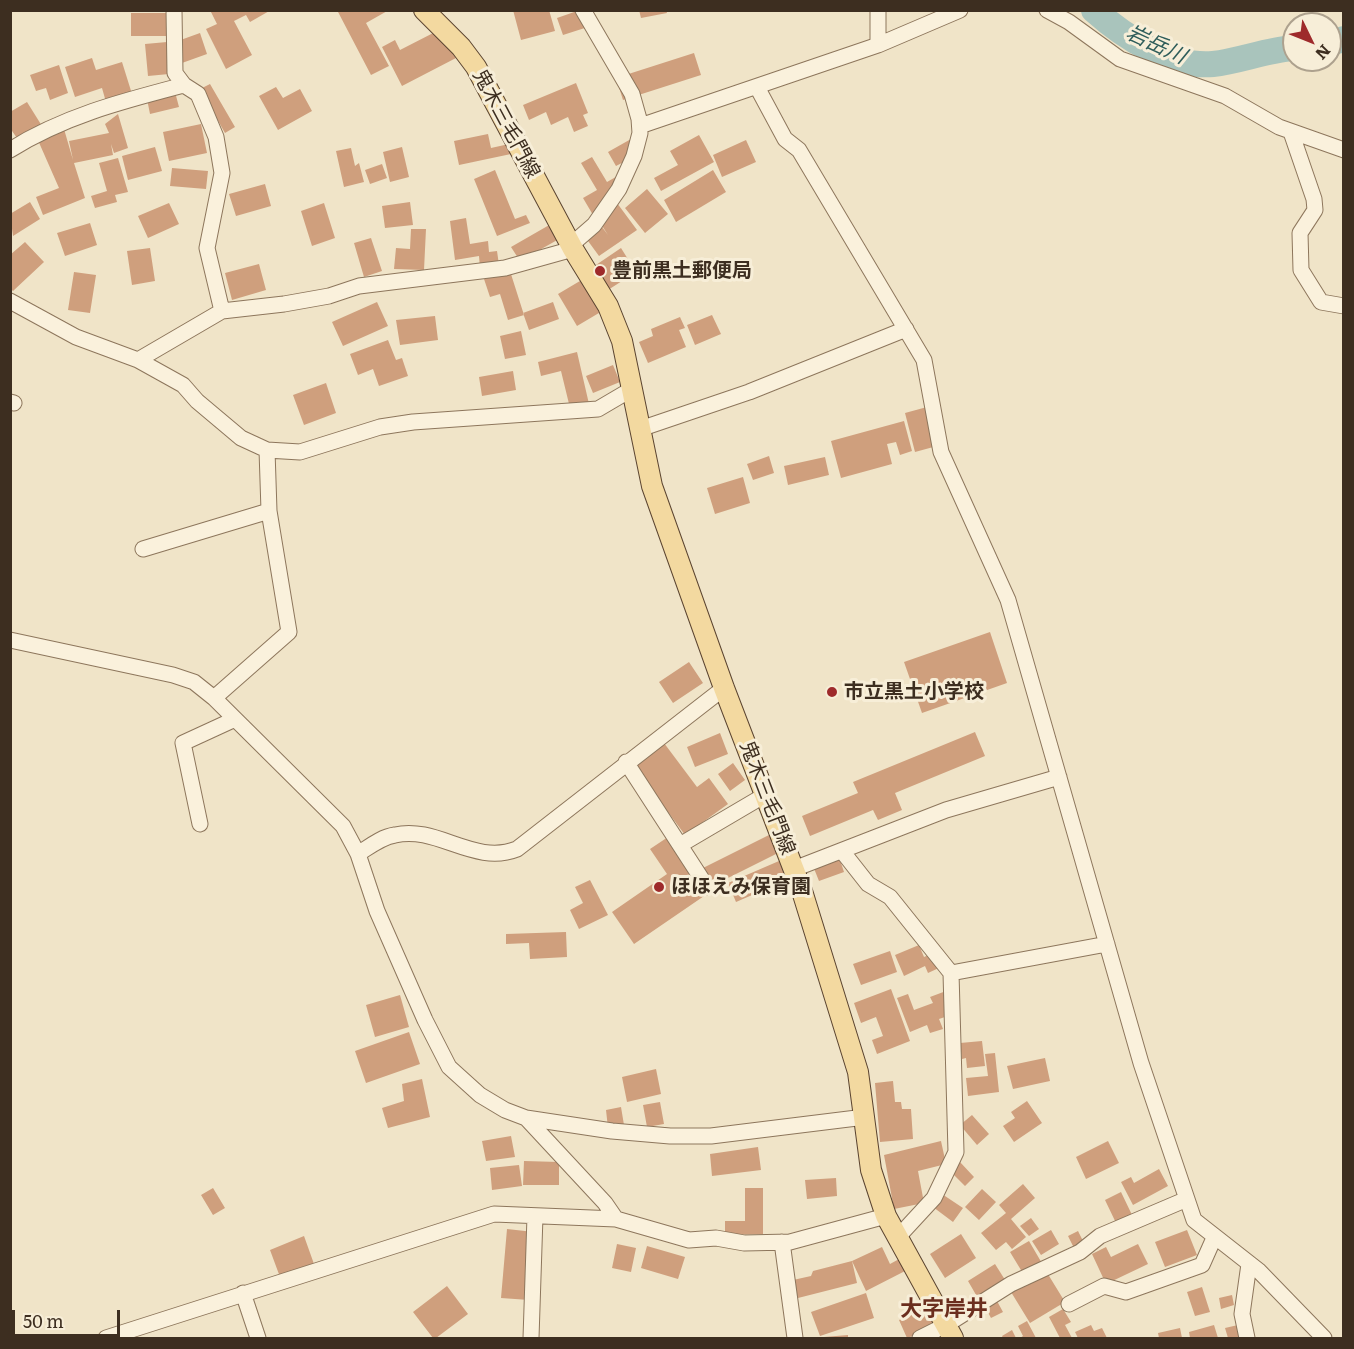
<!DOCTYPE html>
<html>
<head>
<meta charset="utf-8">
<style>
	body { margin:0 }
	#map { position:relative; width:1354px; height:1349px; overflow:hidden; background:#f0e4c8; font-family:Literata,serif }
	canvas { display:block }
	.frame { position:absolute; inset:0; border:12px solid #3d2e20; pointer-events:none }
	.north { position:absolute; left:1282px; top:12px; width:60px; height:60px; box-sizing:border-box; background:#f7eed8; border:2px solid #ada18e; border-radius:50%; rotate:133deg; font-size:16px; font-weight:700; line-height:24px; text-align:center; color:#3d2e20 }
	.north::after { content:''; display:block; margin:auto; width:21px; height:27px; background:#9e2a2b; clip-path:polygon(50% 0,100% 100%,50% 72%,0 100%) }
	.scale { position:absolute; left:12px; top:1310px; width:108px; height:27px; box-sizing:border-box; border:3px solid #3d2e20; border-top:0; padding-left:8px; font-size:18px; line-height:21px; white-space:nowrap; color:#3d2e20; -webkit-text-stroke:4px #f7eed8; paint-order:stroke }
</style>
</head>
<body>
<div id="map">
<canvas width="1354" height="1349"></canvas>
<div class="frame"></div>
<div class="north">N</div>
<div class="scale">50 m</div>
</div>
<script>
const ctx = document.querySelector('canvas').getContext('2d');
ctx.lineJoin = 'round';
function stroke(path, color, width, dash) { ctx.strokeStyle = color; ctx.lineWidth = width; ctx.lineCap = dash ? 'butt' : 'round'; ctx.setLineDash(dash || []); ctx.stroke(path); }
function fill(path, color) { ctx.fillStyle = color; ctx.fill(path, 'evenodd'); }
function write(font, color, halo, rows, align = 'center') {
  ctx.font = font + ' Literata,"Noto Sans JP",serif'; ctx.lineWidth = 6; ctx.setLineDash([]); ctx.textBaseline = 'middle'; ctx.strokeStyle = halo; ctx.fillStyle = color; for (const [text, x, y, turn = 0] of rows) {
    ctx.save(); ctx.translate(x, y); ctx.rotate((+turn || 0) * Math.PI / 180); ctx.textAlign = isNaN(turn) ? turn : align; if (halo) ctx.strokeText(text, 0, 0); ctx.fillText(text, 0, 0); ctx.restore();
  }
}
stroke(new Path2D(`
	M 1094,10 C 1124,37 1172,68 1213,64 C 1240,61 1266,50 1294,48
	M 1330,43 L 1344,39`), '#a9c4bc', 26);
fill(new Path2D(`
	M 210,10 L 271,10 L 250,22 L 246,15 L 234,21 L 252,55 L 226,69 L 206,29 L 217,24 Z
	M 337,10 L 389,10 L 366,23 L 389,66 L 371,75 Z
	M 513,10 L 549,10 L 555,31 L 521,40 Z
	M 580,10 L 591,26 L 563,35 L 557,18 Z
	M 639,10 L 666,10 L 667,13 L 641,18 Z
	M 131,13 L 168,13 L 169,36 L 131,36 Z
	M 441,29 L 456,58 L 402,86 L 382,47 L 395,40 L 400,50 Z
	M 200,33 L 207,54 L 182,63 L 175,42 Z
	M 167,42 L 169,74 L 148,76 L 145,44 Z
	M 694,53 L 701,75 L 623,100 L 616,78 Z
	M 92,58 L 96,70 L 122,62 L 132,94 L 106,102 L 102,88 L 75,97 L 65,67 Z
	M 59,65 L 68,93 L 50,100 L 46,88 L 36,91 L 30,75 Z
	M 576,83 L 588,113 L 583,115 L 588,126 L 574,132 L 568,117 L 551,125 L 546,112 L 529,120 L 523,105 Z
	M 210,84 L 235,127 L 225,133 L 200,89 Z
	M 276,87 L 283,98 L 300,89 L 312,111 L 278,130 L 259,96 Z
	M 175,92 L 179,107 L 150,114 L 147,99 Z
	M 27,102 L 42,126 L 19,141 L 10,128 L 10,112 Z
	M 118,114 L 128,148 L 114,153 L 111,144 L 113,155 L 74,163 L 85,198 L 43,215 L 36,197 L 59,188 L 37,138 L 64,129 L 73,160 L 69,141 L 109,133 L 105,124 Z
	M 201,124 L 207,153 L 169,161 L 163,132 Z
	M 488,134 L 491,148 L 509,144 L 511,154 L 459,165 L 454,141 Z
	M 699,135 L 714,162 L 661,191 L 654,178 L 678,165 L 670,151 Z
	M 631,139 L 639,154 L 616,166 L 608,152 Z
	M 746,140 L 756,162 L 722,177 L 713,155 Z
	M 155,147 L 162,171 L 128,180 L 122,156 Z
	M 402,147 L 409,177 L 390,182 L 383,152 Z
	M 351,148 L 355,166 L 359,163 L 364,182 L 344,187 L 336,151 Z
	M 592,157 L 607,182 L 621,174 L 617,189 L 622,198 L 593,215 L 583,198 L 597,190 L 581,163 Z
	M 118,158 L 128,192 L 115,195 L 117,202 L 95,208 L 91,196 L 107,191 L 99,163 Z
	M 382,164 L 387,178 L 370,184 L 365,170 Z
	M 172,168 L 208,171 L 206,189 L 170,186 Z
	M 495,170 L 515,219 L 526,215 L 530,223 L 497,236 L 474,179 Z
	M 713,170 L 726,192 L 676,222 L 664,200 Z
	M 265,184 L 271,206 L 236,216 L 229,194 Z
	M 647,189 L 668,214 L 645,233 L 625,208 Z
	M 30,202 L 40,219 L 13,236 L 10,214 Z
	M 410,202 L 413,225 L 385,228 L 382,206 Z
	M 169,203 L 179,224 L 148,238 L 138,216 Z
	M 324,203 L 335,238 L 312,246 L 301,211 Z
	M 617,203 L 637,230 L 599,256 L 580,230 L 596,219 L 608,235 L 597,218 Z
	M 466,218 L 470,244 L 488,241 L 489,252 L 497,251 L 499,265 L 480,268 L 479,256 L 455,260 L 450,221 Z
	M 90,223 L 97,245 L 65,256 L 57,233 Z
	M 551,224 L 559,239 L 520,261 L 511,247 Z
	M 411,229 L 426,229 L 424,270 L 394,269 L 396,248 L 410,249 Z
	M 371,238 L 382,271 L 364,277 L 354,243 Z
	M 25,242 L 44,262 L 13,291 L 10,288 L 10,255 Z
	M 150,248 L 155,281 L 132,285 L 127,251 Z
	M 621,248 L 636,272 L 608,290 L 593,267 Z
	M 259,264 L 266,290 L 232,300 L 225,273 Z
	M 510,271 L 524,315 L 508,320 L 500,294 L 490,297 L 484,279 Z
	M 74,272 L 96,275 L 90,313 L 68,310 Z
	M 585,278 L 604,310 L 577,326 L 558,294 Z
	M 377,302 L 388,326 L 343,346 L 332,322 Z
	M 553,302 L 559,319 L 529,330 L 523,313 Z
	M 712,315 L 721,334 L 695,345 L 687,325 Z
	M 435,316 L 438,340 L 400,345 L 396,320 Z
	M 680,317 L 685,328 L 679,330 L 686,347 L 648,363 L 639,342 L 653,336 L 651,329 Z
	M 521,331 L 526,355 L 505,359 L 500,336 Z
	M 388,340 L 396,360 L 402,358 L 408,376 L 379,386 L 373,369 L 358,375 L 350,354 Z
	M 577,352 L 589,404 L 570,408 L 561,371 L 541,376 L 538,362 Z
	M 613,365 L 620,382 L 593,393 L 586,376 Z
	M 513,371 L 516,390 L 482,396 L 479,377 Z
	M 326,383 L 336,413 L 304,425 L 293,395 Z
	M 927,407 L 937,446 L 915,452 L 905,413 Z
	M 904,421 L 912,451 L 900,455 L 896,442 L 887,444 L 892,464 L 841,478 L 831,441 Z
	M 769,456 L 774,473 L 753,480 L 747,464 Z
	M 825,457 L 829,475 L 788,485 L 784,466 Z
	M 743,477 L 750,503 L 715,514 L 707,488 Z
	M 990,632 L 1007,683 L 922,713 L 904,662 Z
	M 689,662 L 703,683 L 673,703 L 659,682 Z
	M 975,732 L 985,756 L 895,793 L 902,810 L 878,820 L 873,810 L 810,836 L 802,816 L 858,793 L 853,782 Z
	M 720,733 L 728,754 L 695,767 L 687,747 Z
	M 664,743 L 697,787 L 709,778 L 728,804 L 685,835 L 634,766 Z
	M 733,763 L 745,780 L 730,791 L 718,774 Z
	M 771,834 L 780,852 L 712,886 L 699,870 Z
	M 668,837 L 707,894 L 634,944 L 612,912 L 667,874 L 650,849 Z
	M 839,857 L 844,872 L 819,881 L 813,866 Z
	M 779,861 L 787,880 L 736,902 L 728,883 Z
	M 590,880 L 608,915 L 579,929 L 570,910 L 583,903 L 575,887 Z
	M 566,932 L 567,957 L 530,959 L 529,943 L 506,944 L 506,934 Z
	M 919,945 L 924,957 L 935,952 L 941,967 L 928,973 L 925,966 L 904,976 L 895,955 Z
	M 890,951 L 897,972 L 861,985 L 853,964 Z
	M 891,989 L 910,1041 L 877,1054 L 872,1040 L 883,1036 L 876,1017 L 861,1023 L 854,1003 Z
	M 946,991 L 954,1014 L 939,1019 L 943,1029 L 930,1033 L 927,1025 L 910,1032 L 897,998 L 908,994 L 914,1010 L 933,1003 L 930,997 Z
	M 400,995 L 409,1027 L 375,1037 L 366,1005 Z
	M 409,1032 L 420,1064 L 366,1083 L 355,1051 Z
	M 982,1041 L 985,1066 L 967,1068 L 966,1058 L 962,1059 L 960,1043 Z
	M 995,1053 L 999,1092 L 968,1096 L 966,1078 L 988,1076 L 985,1054 Z
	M 1045,1058 L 1050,1081 L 1013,1089 L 1007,1066 Z
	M 656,1069 L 661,1094 L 627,1102 L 622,1077 Z
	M 422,1079 L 430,1117 L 388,1128 L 382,1108 L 404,1101 L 402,1084 Z
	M 893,1081 L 895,1102 L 901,1102 L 902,1109 L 911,1109 L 913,1139 L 880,1142 L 875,1083 Z
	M 1027,1101 L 1042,1123 L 1014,1142 L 1003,1126 L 1015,1118 L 1011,1112 Z
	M 660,1102 L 664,1124 L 647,1127 L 643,1105 Z
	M 621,1107 L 624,1125 L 608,1128 L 606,1110 Z
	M 972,1115 L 989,1134 L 977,1145 L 960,1125 Z
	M 511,1136 L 515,1157 L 486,1161 L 482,1141 Z
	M 941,1141 L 946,1164 L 918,1171 L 924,1203 L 894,1209 L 884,1155 Z
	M 1108,1141 L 1119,1163 L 1086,1179 L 1076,1157 Z
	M 758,1147 L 761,1170 L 712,1176 L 710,1154 Z
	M 524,1161 L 559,1162 L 559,1185 L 523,1185 Z
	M 960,1162 L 974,1177 L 965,1186 L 951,1172 Z
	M 519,1165 L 522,1186 L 492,1190 L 490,1168 Z
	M 1159,1169 L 1168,1186 L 1133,1205 L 1121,1182 L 1131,1177 L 1134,1183 Z
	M 836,1178 L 837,1196 L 807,1199 L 805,1180 Z
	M 1023,1184 L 1035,1198 L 1011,1219 L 1026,1237 L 1012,1249 L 1006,1242 L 996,1250 L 981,1233 L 1006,1213 L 999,1205 Z
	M 213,1188 L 225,1208 L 213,1215 L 201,1195 Z
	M 745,1188 L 763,1188 L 763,1234 L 725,1235 L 725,1221 L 745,1221 Z
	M 982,1189 L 996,1202 L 979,1220 L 965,1207 Z
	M 1121,1192 L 1133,1217 L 1117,1225 L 1105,1200 Z
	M 942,1194 L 963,1208 L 953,1222 L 933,1207 Z
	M 1031,1218 L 1039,1229 L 1029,1236 L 1020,1226 Z
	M 507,1229 L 534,1232 L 529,1300 L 501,1298 Z
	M 1051,1230 L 1059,1244 L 1041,1255 L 1032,1241 Z
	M 1187,1230 L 1197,1255 L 1165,1267 L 1155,1242 Z
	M 1078,1231 L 1085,1245 L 1075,1250 L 1068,1236 Z
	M 961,1234 L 976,1258 L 945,1278 L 930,1254 Z
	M 304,1236 L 314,1264 L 280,1277 L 270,1250 Z
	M 1029,1241 L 1043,1265 L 1024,1275 L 1010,1252 Z
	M 617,1244 L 636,1248 L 631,1272 L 612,1268 Z
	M 1138,1244 L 1148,1264 L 1106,1284 L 1092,1254 L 1106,1247 L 1111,1257 Z
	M 647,1246 L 685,1257 L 678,1279 L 641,1268 Z
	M 882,1247 L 890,1264 L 901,1258 L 907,1270 L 866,1291 L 852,1261 L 857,1283 L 798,1298 L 793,1280 L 811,1276 L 813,1271 L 852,1261 Z
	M 995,1264 L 1007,1283 L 979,1300 L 968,1281 Z
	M 1046,1271 L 1065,1302 L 1030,1323 L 1011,1292 Z
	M 447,1286 L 468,1314 L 436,1338 L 433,1338 L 413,1312 Z
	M 1202,1287 L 1210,1312 L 1195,1316 L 1187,1292 Z
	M 866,1293 L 874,1318 L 820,1336 L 811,1312 Z
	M 1232,1295 L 1234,1305 L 1221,1309 L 1219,1298 Z
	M 997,1301 L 1003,1312 L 991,1318 L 985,1307 Z
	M 925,1308 L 935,1328 L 907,1338 L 899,1320 Z
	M 1063,1309 L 1071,1322 L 1065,1325 L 1072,1338 L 1060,1338 L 1049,1317 Z
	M 1027,1321 L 1036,1338 L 1020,1338 L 1023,1336 L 1018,1326 Z
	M 1091,1325 L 1094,1331 L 1102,1328 L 1107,1338 L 1078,1338 L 1075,1332 Z
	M 1214,1325 L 1218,1338 L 1190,1338 L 1189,1332 Z
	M 1238,1325 L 1242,1338 L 1228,1338 L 1225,1328 Z
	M 1180,1328 L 1182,1338 L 1159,1338 L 1158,1333 Z
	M 1012,1330 L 1016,1338 L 1003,1338 L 1002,1336 Z
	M 848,1335 L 848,1338 L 824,1338 L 824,1337 Z`), '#cf9f7d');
const minor = new Path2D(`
	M 174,10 L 175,73 L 184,85 L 198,94 L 216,137 L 222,173 L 207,248 L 222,311
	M 878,10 L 878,45
	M 1047,10 L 1069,22 L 1120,59 L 1225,96 L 1279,127 L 1344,150
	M 757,87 L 785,139 L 799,150 L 924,360 L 941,452 L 1008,600 L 1141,1063 L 1194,1220 L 1259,1271 L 1324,1338
	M 640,126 L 878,45 L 960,10
	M 1291,132 L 1314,199 L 1315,210 L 1300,233 L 1301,270 L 1321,302 L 1344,306
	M 10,150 C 64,116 123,101 184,85
	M 571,245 L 594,225 L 619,189 L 634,156 L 640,133 L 639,119 L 632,94 L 583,10
	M 10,301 L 76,337 L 138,360 L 183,385 L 197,401 L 241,438 L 267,450 L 300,452 L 380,427 L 413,422 L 598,409 L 632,389
	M 138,360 L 222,311 L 284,304 L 329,296 L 359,286 L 505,268 L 573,249
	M 10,402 L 14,403
	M 640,429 L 749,392 L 906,329
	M 143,549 L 269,511
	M 10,640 L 173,675 L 194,682 L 214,698 L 343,826 L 358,854 L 377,911 L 425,1020 L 449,1067 L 480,1095 L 505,1110 L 526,1118 L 612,1131 L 670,1136 L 711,1136 L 865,1117
	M 214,698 L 289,632 L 269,511 L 267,450
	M 626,762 L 707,887
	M 200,824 L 183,743 L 233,720
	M 680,845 L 765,795
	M 842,851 L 868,884 L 890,897 L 951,973
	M 358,854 C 369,847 381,837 395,835 C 437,825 474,866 517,849 L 724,688
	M 794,869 L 946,810 L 1059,777
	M 526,1118 L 605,1203 L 616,1219
	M 898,1237 L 934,1198 L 956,1152 L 951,973 L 1107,944
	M 782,1242 L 795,1338
	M 243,1293 L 258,1338
	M 1069,1304 L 1104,1286 L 1126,1292 L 1202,1265 L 1214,1238
	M 106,1338 L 494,1214 L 616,1219 L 689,1240 L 716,1238 L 744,1243 L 790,1242 L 886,1216
	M 531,1338 L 535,1216
	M 920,1338 L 946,1325 L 1011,1284 L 1080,1252 L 1100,1236 L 1187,1199
	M 1247,1338 L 1242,1314 L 1249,1264`);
const major = new Path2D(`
	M 424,10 L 461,47 L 476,67 L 573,249 L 608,306 L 622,341 L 652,486 L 724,688 L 802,891 L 858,1072 L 871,1170 L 886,1216 L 953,1338`);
stroke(minor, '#8d765c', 17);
stroke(major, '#5b4430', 22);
stroke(minor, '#faf1dc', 15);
stroke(major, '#f3d9a0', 20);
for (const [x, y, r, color] of [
	[600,271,6,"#9e2a2b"],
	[832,692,6,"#9e2a2b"],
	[659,887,6,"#9e2a2b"]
]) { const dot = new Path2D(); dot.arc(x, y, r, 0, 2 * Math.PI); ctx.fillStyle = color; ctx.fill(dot); stroke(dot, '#f7eed8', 2); }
write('20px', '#3d2e20', '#f7eed8', [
	["鬼木三毛門線",506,124,62],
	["鬼木三毛門線",767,798,69]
]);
write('bold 20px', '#3d2e20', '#f7eed8', [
	["豊前黒土郵便局",612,271],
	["市立黒土小学校",844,692],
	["ほほえみ保育園",671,887]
], 'left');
write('italic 21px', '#2f5d5a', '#f7eed8', [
	["岩岳川",1156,45,25]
]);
write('bold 22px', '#6b2e1e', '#f7eed8', [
	["大字岸井",944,1310]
]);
</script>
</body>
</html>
